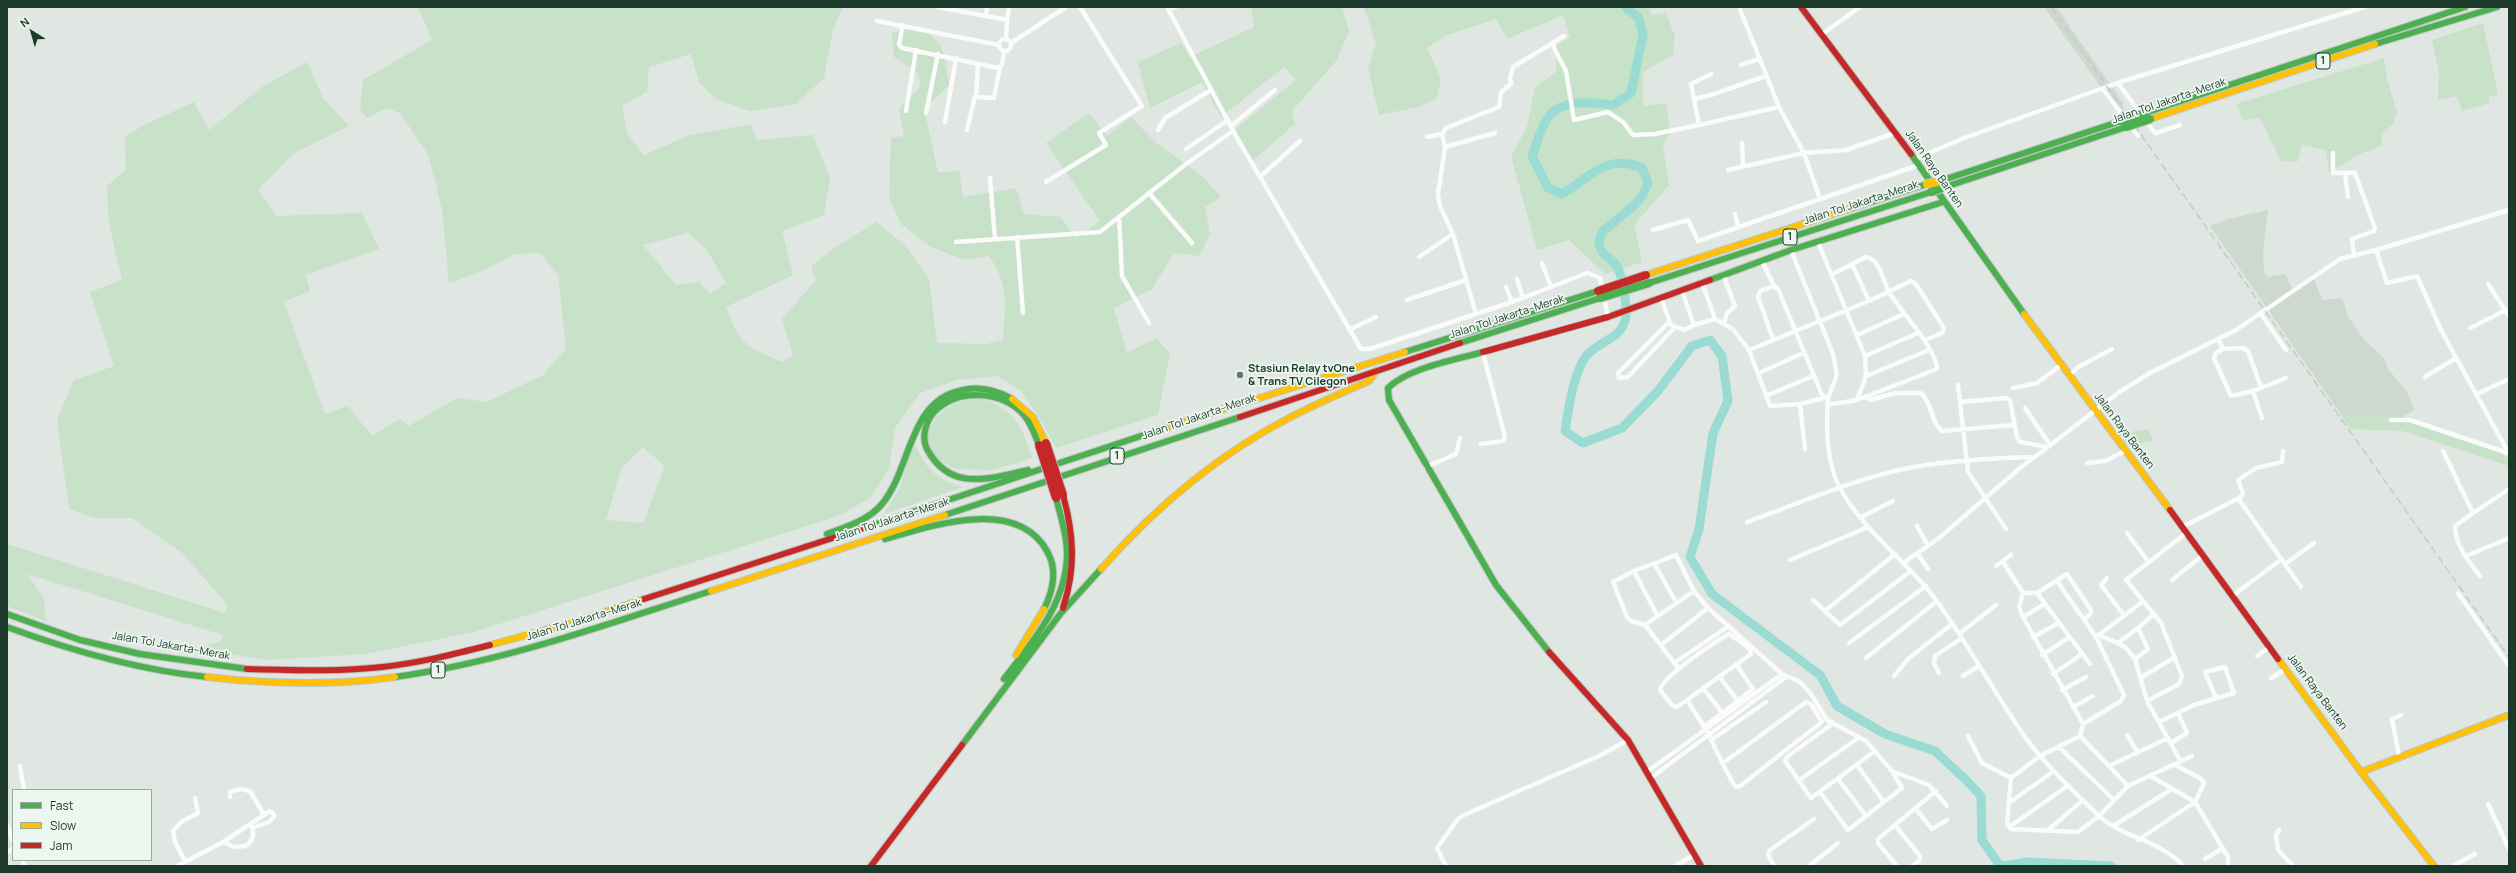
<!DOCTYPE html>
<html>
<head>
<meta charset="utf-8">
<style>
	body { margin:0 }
	#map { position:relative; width:2516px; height:873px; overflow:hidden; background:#e0e6e1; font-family:Manrope,sans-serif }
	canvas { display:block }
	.frame { position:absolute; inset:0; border:8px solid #1c3a2b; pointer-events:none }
	.legend { position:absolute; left:12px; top:789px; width:140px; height:72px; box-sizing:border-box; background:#ecf7ef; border:1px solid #99aba1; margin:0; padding:5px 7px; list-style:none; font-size:12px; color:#1c3a2b }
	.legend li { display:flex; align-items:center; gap:8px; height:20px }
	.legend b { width:20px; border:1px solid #99aba1 }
	.north { position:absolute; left:12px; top:12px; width:40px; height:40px; -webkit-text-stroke:3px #ecf7ef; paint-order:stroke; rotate:323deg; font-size:11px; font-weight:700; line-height:16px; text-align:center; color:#1c3a2b }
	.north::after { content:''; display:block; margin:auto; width:14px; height:18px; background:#1c3a2b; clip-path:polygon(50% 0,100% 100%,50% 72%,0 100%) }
</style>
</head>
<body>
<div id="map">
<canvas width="2516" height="873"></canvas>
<div class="frame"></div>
<ul class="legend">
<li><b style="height:5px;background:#4caf50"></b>Fast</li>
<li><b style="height:5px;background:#ffc107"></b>Slow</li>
<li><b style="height:5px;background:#c62828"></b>Jam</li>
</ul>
<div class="north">N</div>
</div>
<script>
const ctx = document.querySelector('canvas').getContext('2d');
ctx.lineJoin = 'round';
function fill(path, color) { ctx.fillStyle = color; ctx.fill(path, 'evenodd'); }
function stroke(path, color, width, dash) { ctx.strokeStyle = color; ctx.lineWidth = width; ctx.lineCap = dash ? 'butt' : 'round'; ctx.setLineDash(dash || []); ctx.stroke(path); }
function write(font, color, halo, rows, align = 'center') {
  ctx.font = font + ' Manrope,sans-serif'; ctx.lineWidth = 3.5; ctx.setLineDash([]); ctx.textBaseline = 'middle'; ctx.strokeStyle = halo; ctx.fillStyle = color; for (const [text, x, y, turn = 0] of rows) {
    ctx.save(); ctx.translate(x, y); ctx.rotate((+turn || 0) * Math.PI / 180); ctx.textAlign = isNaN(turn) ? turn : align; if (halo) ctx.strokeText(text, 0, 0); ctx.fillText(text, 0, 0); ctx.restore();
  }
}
fill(new Path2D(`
	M 2044,7 L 2056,7 L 2124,104 L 2115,107 Z
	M 2268,210 L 2263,250 L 2264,272 L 2267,277 L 2285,274 L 2293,291 L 2313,276 L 2322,300 L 2342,298 L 2348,316 L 2365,341 L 2384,358 L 2388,369 L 2406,390 L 2415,410 L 2402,416 L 2342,416 L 2210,226 L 2228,219 Z`), '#cdd8d0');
fill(new Path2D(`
	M 418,7 L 843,7 L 833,29 L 824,78 L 796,104 L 750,111 L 716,99 L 699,82 L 691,54 L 649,67 L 647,92 L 622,106 L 627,134 L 644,155 L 687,136 L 751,124 L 757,140 L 813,135 L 830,178 L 824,215 L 782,231 L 793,275 L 726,307 C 740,346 745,345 782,362 L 793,355 L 782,319 L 816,280 L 811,266 L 833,249 L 876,222 L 905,245 L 929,279 L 937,343 L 986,344 L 1003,340 C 1005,306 1010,286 989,256 L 965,260 L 931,247 L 901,224 L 889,197 L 891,138 L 904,136 L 899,109 L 921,86 L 918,73 L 894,57 L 892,34 L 913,25 C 946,40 944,52 949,85 L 924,109 L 938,172 L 959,171 L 963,197 L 1016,188 L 1024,214 L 1060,217 L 1076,238 L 1100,221 L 1046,143 L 1089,113 L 1107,136 L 1131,117 L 1156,143 L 1201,175 L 1221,197 L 1205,207 L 1210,235 L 1199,256 L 1174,253 L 1152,289 L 1114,308 L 1127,353 L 1157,338 L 1170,354 L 1158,415 L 1056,448 L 1042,422 L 1021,391 L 998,376 L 957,380 L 920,393 L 895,428 L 889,469 L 871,497 L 841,515 L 474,632 L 365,654 L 266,660 L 195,649 L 221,641 L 223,635 L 27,574 L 44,598 L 46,621 L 7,606 L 7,544 L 225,613 L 228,605 L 182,553 L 132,518 L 94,518 L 69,509 L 57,420 L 74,380 L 114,366 L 90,292 L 122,280 L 109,224 L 107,186 L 126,170 L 125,137 L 144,125 L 194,102 L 209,130 L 262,87 L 307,62 L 323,98 L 349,126 L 293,154 L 258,190 L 277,216 L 362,213 L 379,249 L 306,275 L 310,291 L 284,302 L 325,414 L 348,406 L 372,436 L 400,419 L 409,426 L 457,398 L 487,402 L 543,375 L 566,349 L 558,275 L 540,253 L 515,254 L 482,271 L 449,283 L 442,209 L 428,154 L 400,113 L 386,108 L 367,118 L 360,110 L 363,80 L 432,40 ZM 688,233 L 707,250 L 726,283 L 710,294 L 699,282 L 676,285 L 643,245 ZM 643,447 L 665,466 L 643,523 L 606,520 L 621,469 Z
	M 1251,7 L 1342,7 L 1349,31 L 1337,60 L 1292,111 L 1295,124 L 1249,164 L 1233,131 L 1296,80 L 1284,67 L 1221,117 L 1202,82 L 1150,108 L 1138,62 L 1181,43 L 1190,57 L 1254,27 Z
	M 1364,7 L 1649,7 L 1652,15 L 1666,13 L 1675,36 L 1673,55 L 1643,72 L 1643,106 L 1666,103 L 1670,133 L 1663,145 L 1669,185 L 1634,225 L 1642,262 L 1605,274 L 1569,240 L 1537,250 L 1511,156 L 1527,127 L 1535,87 L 1556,72 L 1557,45 L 1570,37 L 1563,15 L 1507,39 L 1496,19 L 1447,35 L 1427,48 L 1441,79 L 1436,99 L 1419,107 L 1379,115 L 1368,68 L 1376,44 Z
	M 2483,23 L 2498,94 L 2489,97 L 2489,103 L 2462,111 L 2457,96 L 2438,100 L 2439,73 L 2432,40 Z
	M 2384,58 L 2386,75 L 2397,113 L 2393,124 L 2381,135 L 2382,146 L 2362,153 L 2329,172 L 2326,150 L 2302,145 L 2297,162 L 2281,161 L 2260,118 L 2243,120 L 2236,104 Z
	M 976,397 C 1012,408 1022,423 1032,458 L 993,470 L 955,469 L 934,457 L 927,435 C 938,409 950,404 976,397 Z
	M 2342,416 L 2402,416 L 2498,447 L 2505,457 L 2509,458 L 2509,466 L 2402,431 L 2351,429 Z
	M 2148,429 L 2154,441 L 2126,445 L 2120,434 Z
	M 914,442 C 926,469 934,478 963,487 L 884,514 L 900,488 Z`), '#c7e2c8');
stroke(new Path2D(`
	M 1625,7 L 1639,18 L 1643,35 L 1631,93 L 1613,105 C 1592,102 1560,98 1547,119 C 1540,130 1537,144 1532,156 L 1548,188 L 1562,194 C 1591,177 1606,153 1642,168 L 1648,183 C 1642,202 1628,210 1613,223 C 1610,226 1604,229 1602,233 C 1592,251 1610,257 1616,265 C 1622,272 1627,306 1626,316 C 1623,339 1600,340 1587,355 C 1574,370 1568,411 1565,431 L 1583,443 L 1622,428 L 1658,391 L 1692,346 L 1710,340 L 1722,356 L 1728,401 L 1713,433 L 1699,529 L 1690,557 L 1712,594 L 1820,675 L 1837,706 L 1885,734 L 1935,751 L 1968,782 L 1981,796 L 1982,840 L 2000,866
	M 2003,866 L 2027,862 L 2111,866`), '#9adbd4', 9);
const fast = new Path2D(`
	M 2375,44 L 2497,7
	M 2145,113 L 2465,7
	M 1911,154 L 2024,314
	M 1937,182 L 2121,121
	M 1942,188 L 2126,127
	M 1849,209 L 1927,184
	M 1710,280 L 1791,250 L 1943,202
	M 1649,283 L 1931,192
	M 1460,343 L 1600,298
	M 1405,352 L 1598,291
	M 1483,352 C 1455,360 1408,368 1388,388 L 1389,400 L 1496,585 L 1549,652
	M 1028,470 C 988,479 950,492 927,449 C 921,437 926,421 934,412 C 959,387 1002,391 1024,415 C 1031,423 1035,435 1039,445
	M 945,515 L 1240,417
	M 873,525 L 1171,426
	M 827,534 C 846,527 869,520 882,504 C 912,468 908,400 963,390 C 981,386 996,390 1012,399
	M 885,539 C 931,526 1016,496 1047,551 C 1058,570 1053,591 1044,609
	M 7,614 L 80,640 L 140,654 L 247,669
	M 7,627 C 72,651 138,670 207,677
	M 395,677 C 504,662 607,624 711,591
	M 1004,679 C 1032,642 1066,605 1067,555 C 1067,536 1061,517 1056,498
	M 962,745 L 1061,613 L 1101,569`);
const slow = new Path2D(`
	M 2150,119 L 2375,44
	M 1646,275 L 1849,209
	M 2024,314 L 2170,510
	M 1012,399 L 1033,417 L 1046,443
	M 1171,426 L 1405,352
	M 1101,569 C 1154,509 1217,455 1289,418 C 1315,404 1342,393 1369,381 L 1376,371
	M 711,591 L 945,515
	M 490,645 L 578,621 L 644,599
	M 1016,655 L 1044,609
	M 2278,659 L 2361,772 L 2509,715
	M 207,677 C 269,684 333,686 395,677
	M 2361,772 L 2434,866`);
const jam = new Path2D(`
	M 1801,7 L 1911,154
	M 1483,352 L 1608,317 L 1710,280
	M 1240,417 L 1460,343
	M 1063,495 C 1074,535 1076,568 1063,608
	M 2170,510 L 2278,659
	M 644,599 L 873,525
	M 1549,652 L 1628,740 L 1701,866
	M 247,669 C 292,670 337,672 382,667 C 419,663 455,654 490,645
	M 871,866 L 962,745`);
stroke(fast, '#bbc6bf', 8);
stroke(slow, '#bbc6bf', 8);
stroke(jam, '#bbc6bf', 8);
stroke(new Path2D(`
	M 938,7 L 1007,20 L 1006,39
	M 1167,7 L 1236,136 L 1361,349 L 1370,349 L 1512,302 L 1587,273 L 1600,278 L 1608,317
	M 1739,7 L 1779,107 L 1804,153 L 1820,199
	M 1169,9 L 1176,7
	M 986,15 L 987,7
	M 1007,20 L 1009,7
	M 877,21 L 999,45
	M 903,25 L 899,44 L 902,48 L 998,68 L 1002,64 L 1004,52
	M 1821,35 L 1860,7
	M999 45a6 6 0 1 1 12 0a6 6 0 1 1-12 0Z
	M 1011,43 L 1066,7
	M 1552,44 L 1566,71 L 1574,120 L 1608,112 L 1623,122 L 1633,135 L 1655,134 L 1699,125
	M 978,64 L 976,97 L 994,98 L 1000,67
	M 1741,65 L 1759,59
	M 1711,74 L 1691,84 L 1699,125 L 1779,107
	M 2118,83 L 2154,132 L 2156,133 L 2180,125
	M 2103,89 L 2138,136
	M 1694,99 L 1711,95 L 1766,76
	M 906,111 L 916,50
	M 926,113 L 938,54
	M 945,122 L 956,58
	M 1231,126 L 1275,90
	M 967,130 L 975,96
	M 1158,130 L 1165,118 L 1211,90
	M 1442,134 L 1446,128 L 1499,107 L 1501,92 L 1511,84 L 1510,77 L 1513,67 L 1564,36
	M 1427,137 L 1442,134 L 1445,147
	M 1742,143 L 1743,166
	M 1186,149 L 1228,120
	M 2333,153 L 2333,173 L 2355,173 L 2375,228 L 2374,231 L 2352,239 L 2354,255
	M 1915,159 L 1964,138 L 2123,81 L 2365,7
	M 1728,170 L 1804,153 L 1846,150 L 1895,133
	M 2345,173 L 2348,197
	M 1260,177 L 1300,141
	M 990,178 L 995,239
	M 1046,182 L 1106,145 L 1099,133 L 1142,106 L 1080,7
	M 1149,193 L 1192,243
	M 1735,214 L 1738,226
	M 1119,217 L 1122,276 L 1149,323
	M 1653,230 L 1688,220 L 1698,241 L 1919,165
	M 1017,237 L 1023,313
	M 956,242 L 1100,232 L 1186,164 L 1233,131
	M 1818,242 L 1865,356 L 1866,376 L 1857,400
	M 1791,250 L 1833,354 L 1837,375 L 1828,398
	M 2376,250 L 2387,283 L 2417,276 L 2441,330 L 2509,454
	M 1419,257 L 1453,234
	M 1762,261 L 1774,286 L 1778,289 L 1822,395 L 1828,398 C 1826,426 1826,463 1840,488 C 1864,532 1907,561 1936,600 C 1969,645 1995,695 2028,741 C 2048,767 2073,791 2097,814 C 2122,838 2161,840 2183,866
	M 1542,263 L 1551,287
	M 1852,264 L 1869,301
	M 1723,274 L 1735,306 L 1727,313 L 1724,324
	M 1517,279 L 1523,298
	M 1702,282 L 1715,319 L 1733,329 L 1749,350 L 1770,406 L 1800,404
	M 2488,284 L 2509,316
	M 1506,287 L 1512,302
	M 1682,291 L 1694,325 L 1715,319
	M 1661,298 L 1671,325 L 1684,330 L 1694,325
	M 1407,300 L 1466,280
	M 1476,314 L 1453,234 L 1440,206 L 1438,194 L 1445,147 L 1495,133
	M 2261,314 L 2286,350
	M 1668,323 L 1618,373 L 1619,378 L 1628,377 L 1674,328
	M 2470,328 L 2506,310
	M 1349,330 L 1376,317
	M 1857,335 L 1904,314
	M 1773,339 L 1758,297 L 1760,291 L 1774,286
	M 2219,340 L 2223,349 L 2243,348 L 2248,351 L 2261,387
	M 2223,349 L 2216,353 L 2214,358 L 2231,396 L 2253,391 L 2286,378
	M 1749,350 L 1869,301 L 1911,281 L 1916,284 L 1944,328 L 1942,333 L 1925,340
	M 1865,356 L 1918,333
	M 1759,373 L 1803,353
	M 1866,376 L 1929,350
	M 2069,376 L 2078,367 L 2112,349
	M 2425,377 L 2456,358
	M 1958,385 L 1968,472 L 2006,529
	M 2013,388 L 2037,383 L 2061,365
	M 2253,391 L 2262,418
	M 2477,394 L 2509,379
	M 1766,396 L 1813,376
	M 1865,397 L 1870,400 L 1895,393 L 1921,393 C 1933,404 1930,421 1942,431 L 2014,425
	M 1960,402 L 2007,398 L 2010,400 L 2017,437 L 2020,442 L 2047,447
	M 1827,405 L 1857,400 L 1937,369 C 1937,350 1901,311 1890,294 C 1883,283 1881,259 1866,257 L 1833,274
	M 2025,408 L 2050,445
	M 2391,420 L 2410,420 L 2508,453
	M 1481,444 L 1503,441 L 1505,437 L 1483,353
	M 1805,449 L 1800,404 L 1824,398
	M 2443,451 L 2473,513 L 2509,489
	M 2087,463 L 2105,461 L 2125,451
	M 1426,467 L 1456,454 L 1460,438
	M 2238,498 L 2301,587
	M 2473,513 L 2455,526 C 2455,545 2469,562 2480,576
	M 1861,517 L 1893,501
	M 1747,522 C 1800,503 1858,477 1914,467 C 1954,460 1994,458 2035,457
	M 1917,526 L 1928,546
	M 2182,527 L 2241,497 L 2243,493 L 2238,480 L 2256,468 L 2282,462 L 2283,451
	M 2127,533 L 2148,561
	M 1917,553 L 1928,569
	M 2466,556 L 2509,538
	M 1790,560 L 1868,527
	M 2003,562 L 2023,593
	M 1654,563 L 1676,602
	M 1903,563 L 1939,538 L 2019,469 L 2118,393 L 2150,373 L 2236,330 L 2340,259 L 2376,250 L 2509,210
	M 2285,564 L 2314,543
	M 1996,566 L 2011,555
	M 1634,571 L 1657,615
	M 2107,578 L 2101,585 L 2124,615
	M 2172,580 L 2203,555
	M 2057,581 L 2096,637 L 2124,695 L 2121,701 L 2083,724
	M 1694,591 L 1645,625 L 1631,621 L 1627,617 L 1613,582 L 1634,571 L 1676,555 L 1694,591 L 1708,608 L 1782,674 L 1800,682 L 1811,694 L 1827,720 L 1866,741 L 1892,771 L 1902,788 L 1848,830 L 1820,792
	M 2037,593 L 2067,574 L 2091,610 L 2091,613 L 2084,620
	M 2458,593 L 2509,666
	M 2232,596 L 2282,559
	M 1813,600 L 1825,611 L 1895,554
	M 1825,611 L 1840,625 L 1911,571
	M 2154,614 L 2138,628 L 2148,649 L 2135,659 L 2147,701 L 2181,762
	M 2023,617 L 2045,604
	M 1645,625 L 1679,669
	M 1729,634 L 1749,648 L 1751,654 L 1687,700 L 1677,707 L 1672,705 L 1660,690 C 1662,677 1716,641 1729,634 Z
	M 1959,634 L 1996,605
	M 2098,635 L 2118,643 L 2138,628
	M 2033,637 L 2059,623
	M 2096,637 L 2142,602
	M 1849,643 L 1926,586
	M 2118,643 L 2126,648 L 2135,659
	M 1661,645 L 1708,608
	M 2042,655 L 2070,637
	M 2257,656 L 2270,647
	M 1866,658 L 1937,601
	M 1674,663 L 1729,626
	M 2090,664 L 2037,593 L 2023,593 L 2019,607 L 2023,617 L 2083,724 L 2080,736 L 2109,766 L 2168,738
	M 1939,673 L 1934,663 L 1935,656 L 1962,638
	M 2053,674 L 2082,654
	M 1719,676 L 1738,701
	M 1894,676 L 1908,659 L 1952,624
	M 1963,676 L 1979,666
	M 2142,677 L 2175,657
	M 2271,678 L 2286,669
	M 1703,688 L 1722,712
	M 2062,690 L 2086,677
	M 1687,700 L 1709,734 C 1716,752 1725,768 1734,785 L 1736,787 L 1740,786 L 1822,722 L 1811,704 L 1806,702 L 1723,763
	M 2147,701 L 2179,684 L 2182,676 L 2161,623 L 2126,580 L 2186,533
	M 2073,707 L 2093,696
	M 2159,722 L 2194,705 L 2234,693 L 2225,667 L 2205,672 L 2216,698
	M 1832,724 L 1788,756 L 1785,761 L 1811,798 L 1875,751
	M 1704,727 L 1753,689 L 1736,664
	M 2127,735 L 2137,751
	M 1968,736 L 1982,763 L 2011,778 L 2040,756 L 2080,736
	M 1711,740 L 1766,702
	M 2171,743 L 2187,733 L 2178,713
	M 2059,747 L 2114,800
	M 2399,756 L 2392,719 L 2401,715
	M 1857,765 L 1884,802
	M 20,766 L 24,790
	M 2109,766 L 2128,786
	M 1648,771 L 1782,674
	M 1892,771 L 1929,785 L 1947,806
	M 1652,777 L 1786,677
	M 2152,777 L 2195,802 L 2204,783 L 2200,778 L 2175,765
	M 2011,778 L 2007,824 L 2011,829 L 2078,832 L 2099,816 L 2128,786 L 2192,756
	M 1838,779 L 1866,816
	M 1798,781 L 1858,738
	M 230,797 L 230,792 L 240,789 L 250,791 L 264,815
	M 2010,802 L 2054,771
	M 2488,804 L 2509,849
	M 1915,808 L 1932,829 L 1947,820
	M 7,824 L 13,841
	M 1895,825 L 1920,856 L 1919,861 L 1912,866
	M 2113,826 L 2172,789
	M 2009,827 L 2069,785
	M 2048,830 L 2083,800
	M 2279,830 L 2276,835 L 2278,850 L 2293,866
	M 2138,840 L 2195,802 L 2228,857 L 2228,866
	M 7,852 L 13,849
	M 2205,859 L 2223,848
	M 22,860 L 25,866
	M 185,861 L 175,842 L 173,831 L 181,822 L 198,813 L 195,798
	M 177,866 L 223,842 L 270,811 L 274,814 L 274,817 L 269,822 L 252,828 C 255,836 252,842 245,846 L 235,847 L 223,842
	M 1446,866 L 1437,848 L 1458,819 L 1464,815 L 1601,755 L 1628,740
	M 1675,866 L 1694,855
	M 1774,866 L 1768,854 L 1770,850 L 1814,819
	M 1809,866 L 1838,843
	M 1897,866 L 1878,843 L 1878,839 L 1936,791
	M 2453,866 L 2475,854`), '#fafbfa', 4.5);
stroke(fast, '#4caf50', 6);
stroke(slow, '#ffc107', 6);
stroke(jam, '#c62828', 6);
stroke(new Path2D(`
	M 2051,7 L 2509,657`), '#c5c9c7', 1.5, [8, 4]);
const fastBridge = new Path2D(`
	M 2121,121 L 2145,113
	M 2126,127 L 2150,119
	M 1931,192 L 1942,188
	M 1600,298 L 1649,283`);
const slowBridge = new Path2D(`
	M 1927,184 L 1937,182`);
const jamBridge = new Path2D(`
	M 1598,291 L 1646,275
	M 1046,443 L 1063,495
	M 1039,445 L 1056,498`);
stroke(fastBridge, '#bac4be', 10, []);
stroke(slowBridge, '#bac4be', 10, []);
stroke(jamBridge, '#bac4be', 10, []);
stroke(fastBridge, '#4caf50', 8);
stroke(slowBridge, '#ffc107', 8);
stroke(jamBridge, '#c62828', 8);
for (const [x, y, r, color] of [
	[1240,375,4,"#61766b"]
]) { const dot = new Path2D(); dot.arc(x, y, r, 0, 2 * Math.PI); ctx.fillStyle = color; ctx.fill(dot); stroke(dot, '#ecf7ef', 1.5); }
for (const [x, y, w] of [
	[2323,61,14],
	[1790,237,14],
	[1117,456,14],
	[438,670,14]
]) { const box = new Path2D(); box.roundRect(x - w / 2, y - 8, w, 16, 3); ctx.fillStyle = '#ecf7ef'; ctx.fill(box); stroke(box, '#1c3a2b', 1); }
write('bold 10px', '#1c3a2b', null, [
	["1",2323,61],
	["1",1790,237],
	["1",1117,456],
	["1",438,670]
]);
write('11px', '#1c3a2b', '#ecf7ef', [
	["Jalan Tol Jakarta–Merak",2169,101,-19],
	["Jalan Raya Banten",1934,169,55],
	["Jalan Tol Jakarta–Merak",1861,203,-18],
	["Jalan Tol Jakarta–Merak",1507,317,-18],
	["Jalan Tol Jakarta–Merak",1199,417,-19],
	["Jalan Raya Banten",2124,431,53],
	["Jalan Tol Jakarta–Merak",892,520,-18],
	["Jalan Tol Jakarta–Merak",584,620,-17],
	["Jalan Tol Jakarta–Merak",171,646,10],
	["Jalan Raya Banten",2317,692,53]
]);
write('bold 11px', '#1c3a2b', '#ecf7ef', [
	["Stasiun Relay tvOne",1248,369],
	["& Trans TV Cilegon",1248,382]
], 'left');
</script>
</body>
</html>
